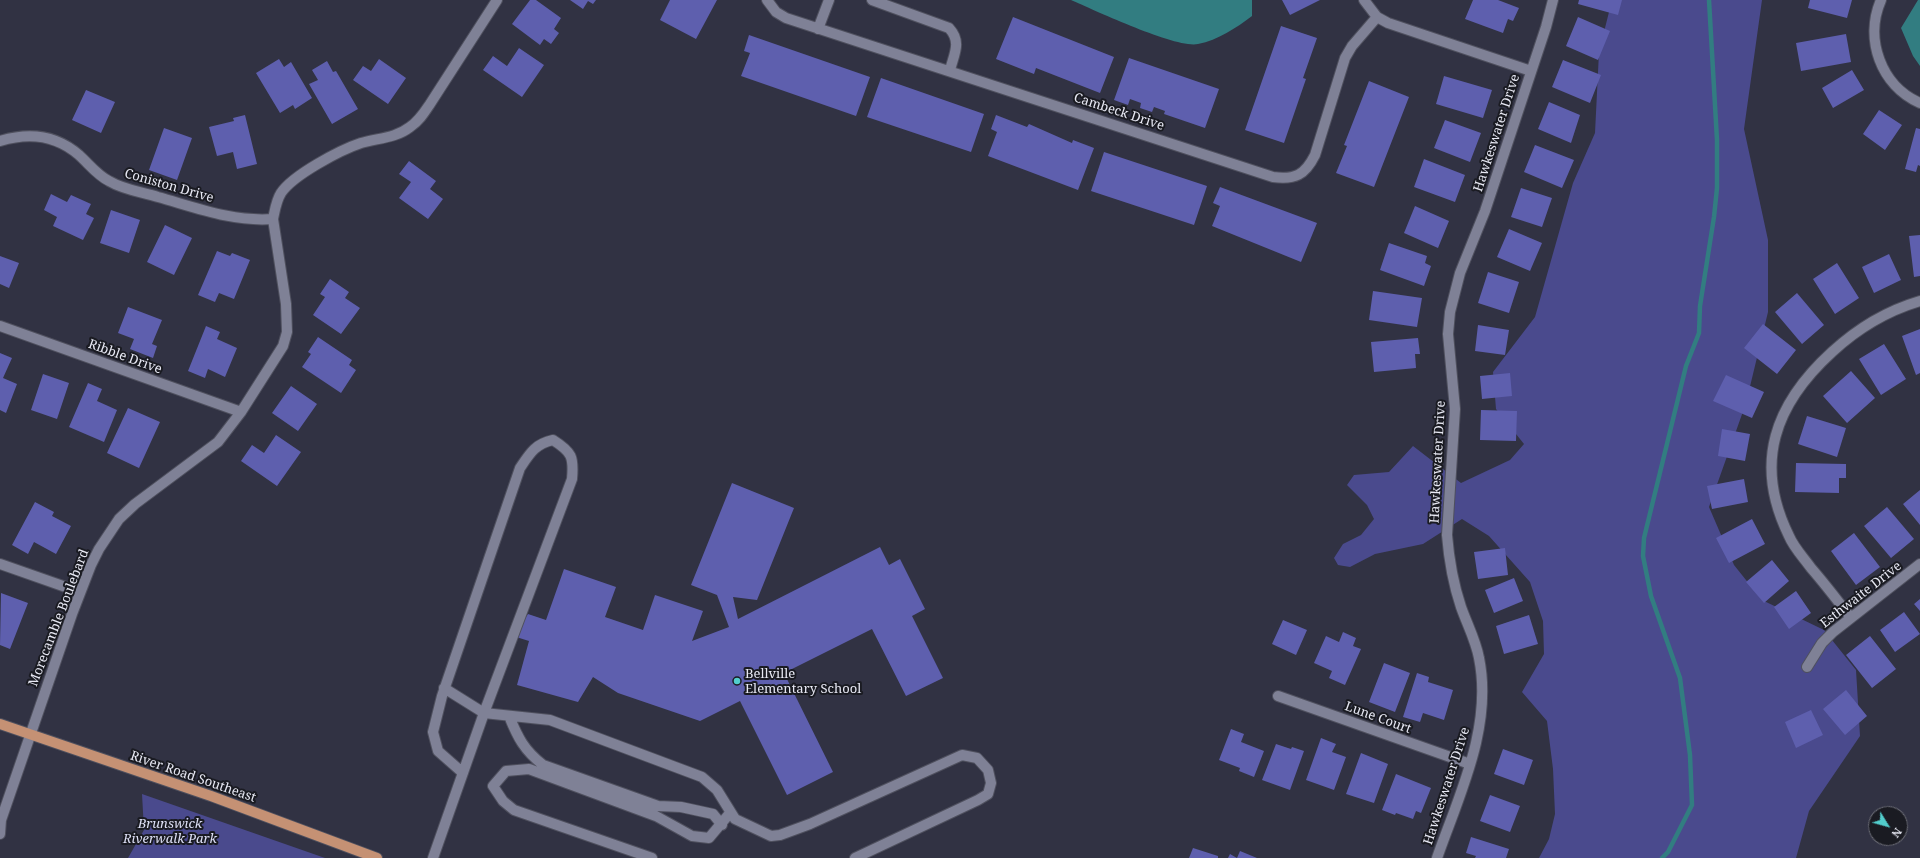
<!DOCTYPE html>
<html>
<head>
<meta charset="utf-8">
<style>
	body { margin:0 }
	#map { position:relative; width:1920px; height:858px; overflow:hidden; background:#313243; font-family:"Noto Serif",serif }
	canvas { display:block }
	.north { position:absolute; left:1868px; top:806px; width:40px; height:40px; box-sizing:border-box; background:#1a1b22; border:1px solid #6c6d76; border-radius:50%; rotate:127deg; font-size:11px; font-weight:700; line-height:16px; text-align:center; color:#e8e9f4 }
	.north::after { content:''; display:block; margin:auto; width:14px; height:18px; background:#52cdcc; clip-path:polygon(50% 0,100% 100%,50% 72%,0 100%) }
</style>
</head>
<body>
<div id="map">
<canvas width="1920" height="858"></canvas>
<div class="north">N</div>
</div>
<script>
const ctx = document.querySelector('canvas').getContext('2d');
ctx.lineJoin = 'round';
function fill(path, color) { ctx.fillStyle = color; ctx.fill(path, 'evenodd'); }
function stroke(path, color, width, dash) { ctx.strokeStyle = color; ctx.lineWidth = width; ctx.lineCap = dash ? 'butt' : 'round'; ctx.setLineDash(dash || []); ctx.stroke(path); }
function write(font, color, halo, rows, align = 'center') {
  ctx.font = font + ' "Noto Serif",serif'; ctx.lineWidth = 4; ctx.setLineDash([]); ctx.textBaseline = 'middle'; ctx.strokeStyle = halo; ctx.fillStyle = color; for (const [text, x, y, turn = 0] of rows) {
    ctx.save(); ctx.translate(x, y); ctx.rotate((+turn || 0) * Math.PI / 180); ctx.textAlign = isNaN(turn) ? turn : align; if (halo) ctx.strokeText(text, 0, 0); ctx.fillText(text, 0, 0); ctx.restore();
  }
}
fill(new Path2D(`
	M 1612,0 L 1762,0 L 1744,129 L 1768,240 L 1768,312 L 1746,403 L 1709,507 L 1734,565 L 1762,600 L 1824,630 L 1856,670 L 1860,736 L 1809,811 L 1796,858 L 1539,858 L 1549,839 L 1555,814 L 1553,769 L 1547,721 L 1522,692 L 1544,654 L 1543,621 L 1530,582 L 1489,536 L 1462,519 L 1423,544 L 1375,554 L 1350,567 L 1338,565 L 1334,558 L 1343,544 L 1361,535 L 1374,519 L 1367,505 L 1347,485 L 1354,475 L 1389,472 L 1413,446 L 1461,483 L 1510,460 L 1524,444 L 1496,409 L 1493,372 L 1535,317 L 1573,183 L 1595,133 L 1599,52 Z
	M 142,794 L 325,858 L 128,858 L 144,830 Z`), '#4a4a8d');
fill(new Path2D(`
	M 1071,0 L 1252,0 L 1252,16 C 1236,28 1218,40 1198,44 C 1177,49 1094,10 1071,0 Z
	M 1918,0 L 1920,0 L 1920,66 L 1913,56 L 1901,28 Z`), '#327d81');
stroke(new Path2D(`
	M 1662,858 L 1668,852 L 1692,805 L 1690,755 L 1680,678 L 1651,596 L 1643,556 L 1644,538 L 1686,366 L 1699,333 L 1700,306 L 1714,217 L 1717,188 L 1717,140 L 1709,0`), '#327d81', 4.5);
fill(new Path2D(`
	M 530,0 L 536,0 L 561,18 L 554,29 L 559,33 L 551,44 L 544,39 L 540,45 L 512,24 Z
	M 570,0 L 596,0 L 593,4 L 588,1 L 583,9 Z
	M 670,0 L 717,0 L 696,39 L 660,20 Z
	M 1282,0 L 1320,0 L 1290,15 Z
	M 1473,0 L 1498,0 L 1519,8 L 1513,21 L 1508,19 L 1503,33 L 1465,19 Z
	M 1579,0 L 1622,0 L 1618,15 L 1578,4 Z
	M 1810,0 L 1852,0 L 1847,18 L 1808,8 Z
	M 1013,17 L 1114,57 L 1100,93 L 1036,68 L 1034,74 L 996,59 Z
	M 1578,17 L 1610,31 L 1598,60 L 1566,46 Z
	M 1281,26 L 1317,38 L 1303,78 L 1306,79 L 1284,143 L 1245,130 Z
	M 1846,34 L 1851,62 L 1801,71 L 1796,43 Z
	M 749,35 L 870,77 L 856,116 L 741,76 L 750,53 L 744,51 Z
	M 519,48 L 544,65 L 522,97 L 483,70 L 493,56 L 507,66 Z
	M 1129,58 L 1219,89 L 1205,128 L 1164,114 L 1165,111 L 1154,107 L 1152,112 L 1140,108 L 1141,103 L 1130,99 L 1128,105 L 1114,100 Z
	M 279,59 L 284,67 L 291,62 L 312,98 L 295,109 L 293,105 L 280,113 L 256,73 Z
	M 379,59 L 406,78 L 388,104 L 353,80 L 363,66 L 371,71 Z
	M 1563,60 L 1601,75 L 1590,103 L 1552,87 Z
	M 327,61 L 333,72 L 336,71 L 358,109 L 332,124 L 309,84 L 318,80 L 312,70 Z
	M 1852,70 L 1864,90 L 1833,108 L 1822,88 Z
	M 1444,76 L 1492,90 L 1483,118 L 1436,104 Z
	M 881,78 L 984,114 L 971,152 L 867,117 Z
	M 1369,81 L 1409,97 L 1374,187 L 1336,173 L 1347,146 L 1344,145 Z
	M 86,90 L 115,102 L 101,133 L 72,120 Z
	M 1549,102 L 1580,115 L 1571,143 L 1538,129 Z
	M 1879,110 L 1902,125 L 1885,150 L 1863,134 Z
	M 245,115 L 257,164 L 237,169 L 233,152 L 217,156 L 209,127 L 234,121 L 233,118 Z
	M 996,115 L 1027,127 L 1029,124 L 1072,143 L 1073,140 L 1094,148 L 1078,190 L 988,156 L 997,132 L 991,129 Z
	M 1445,120 L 1481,133 L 1470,162 L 1434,148 Z
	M 164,128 L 192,138 L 177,180 L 149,170 Z
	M 1916,128 L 1920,129 L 1920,166 L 1918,165 L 1916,172 L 1905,169 Z
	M 1535,145 L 1574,160 L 1562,188 L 1524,172 Z
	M 1104,152 L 1207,186 L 1194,225 L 1091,191 Z
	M 1424,159 L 1465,175 L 1455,202 L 1414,187 Z
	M 409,161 L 436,181 L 430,189 L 443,199 L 428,219 L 399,198 L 411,182 L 399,174 Z
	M 1220,187 L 1317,223 L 1301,262 L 1212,226 L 1220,206 L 1213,203 Z
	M 1521,188 L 1552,198 L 1542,227 L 1511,217 Z
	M 51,194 L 67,202 L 71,195 L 91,204 L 86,214 L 94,218 L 83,240 L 53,226 L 57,217 L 44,210 Z
	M 1415,206 L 1449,221 L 1438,248 L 1404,233 Z
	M 111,210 L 140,220 L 129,253 L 100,243 Z
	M 165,225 L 192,238 L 174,275 L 147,262 Z
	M 1509,229 L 1542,243 L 1530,271 L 1497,257 Z
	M 1920,235 L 1920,276 L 1914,277 L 1909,236 Z
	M 1389,243 L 1427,256 L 1425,263 L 1431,266 L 1424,286 L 1380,270 Z
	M 217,251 L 230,256 L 232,253 L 250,260 L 234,299 L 219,293 L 215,302 L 198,295 Z
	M 1889,254 L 1901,280 L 1874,293 L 1862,267 Z
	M 0,256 L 19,263 L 9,288 L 0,284 Z
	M 1837,263 L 1859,298 L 1835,314 L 1813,279 Z
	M 1488,272 L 1519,282 L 1509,313 L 1478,303 Z
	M 330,279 L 349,292 L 345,298 L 360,308 L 341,334 L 313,315 L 325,297 L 320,294 Z
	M 1373,291 L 1422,298 L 1417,327 L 1369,320 Z
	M 1797,293 L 1824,325 L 1802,344 L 1775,312 Z
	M 128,307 L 162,320 L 152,344 L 157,346 L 153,358 L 130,349 L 134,339 L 118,333 Z
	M 1763,324 L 1796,350 L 1777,374 L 1744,348 Z
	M 1478,325 L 1509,330 L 1505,355 L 1475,351 Z
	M 206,326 L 220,332 L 217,339 L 237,348 L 225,377 L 208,369 L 205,378 L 188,371 Z
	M 1920,329 L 1920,373 L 1916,375 L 1902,336 Z
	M 318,337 L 352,360 L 349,365 L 356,370 L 341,393 L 302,367 L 311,354 L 308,352 Z
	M 1418,338 L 1420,354 L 1415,354 L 1416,368 L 1374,372 L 1371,342 Z
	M 1884,344 L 1906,379 L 1881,395 L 1859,359 Z
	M 0,353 L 12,358 L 3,378 L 17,384 L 6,413 L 0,410 Z
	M 1851,371 L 1875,398 L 1847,423 L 1823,396 Z
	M 1510,373 L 1512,396 L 1482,399 L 1480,376 Z
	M 43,374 L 69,383 L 57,419 L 31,410 Z
	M 1726,375 L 1764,392 L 1752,418 L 1713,401 Z
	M 88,383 L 102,389 L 97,401 L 117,410 L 104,442 L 69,427 Z
	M 291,386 L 317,404 L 298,431 L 272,413 Z
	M 128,408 L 160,422 L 139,468 L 107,453 Z
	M 1481,410 L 1517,411 L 1516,441 L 1480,440 Z
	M 1807,416 L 1846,428 L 1837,457 L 1798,444 Z
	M 1722,429 L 1750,434 L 1745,461 L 1718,456 Z
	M 276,435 L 301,452 L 277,486 L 241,461 L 252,445 L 264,453 Z
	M 1796,463 L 1846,464 L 1846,478 L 1839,478 L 1839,493 L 1795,492 Z
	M 1744,479 L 1748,502 L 1712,509 L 1707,486 Z
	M 732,483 L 794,508 L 757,600 L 733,597 L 738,619 L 880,547 L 889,565 L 900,559 L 925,609 L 912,616 L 943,678 L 906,696 L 872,629 L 784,673 L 833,772 L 787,795 L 740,701 L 700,721 L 618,693 L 593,677 L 578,702 L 517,685 L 529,641 L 513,636 L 528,614 L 546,620 L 564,569 L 616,587 L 605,617 L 643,630 L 655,595 L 703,611 L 692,641 L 729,627 L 717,595 L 691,585 Z
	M 1920,490 L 1920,525 L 1903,504 Z
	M 35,502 L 54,512 L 52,516 L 71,526 L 56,554 L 34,542 L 28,554 L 12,545 Z
	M 1887,507 L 1914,539 L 1891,558 L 1864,526 Z
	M 1752,519 L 1765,544 L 1729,563 L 1716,538 Z
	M 1854,533 L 1880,567 L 1856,585 L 1831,551 Z
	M 1505,548 L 1508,575 L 1478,579 L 1474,552 Z
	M 1772,560 L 1789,581 L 1764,603 L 1746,582 Z
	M 1514,578 L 1523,601 L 1494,613 L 1485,590 Z
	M 1796,591 L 1811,613 L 1789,629 L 1774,607 Z
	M 1,593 L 28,603 L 10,649 L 0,645 Z
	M 1920,599 L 1920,611 L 1914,604 Z
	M 1904,612 L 1920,634 L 1895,652 L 1880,630 Z
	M 1529,615 L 1538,644 L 1504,654 L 1496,626 Z
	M 1283,620 L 1307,630 L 1296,655 L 1272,644 Z
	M 1343,632 L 1356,638 L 1353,646 L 1361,649 L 1345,685 L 1329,678 L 1332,671 L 1314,663 L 1326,636 L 1339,642 Z
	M 1870,636 L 1896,669 L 1872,688 L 1846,655 Z
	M 1384,663 L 1410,673 L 1395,712 L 1369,702 Z
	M 1417,673 L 1429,677 L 1428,682 L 1453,690 L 1444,720 L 1423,713 L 1420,722 L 1403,717 Z
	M 1846,690 L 1867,716 L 1845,735 L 1823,709 Z
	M 1811,710 L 1823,735 L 1796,748 L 1785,722 Z
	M 1231,729 L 1244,734 L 1241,742 L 1264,751 L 1254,777 L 1239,771 L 1240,768 L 1219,760 Z
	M 1321,738 L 1336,744 L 1332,752 L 1346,757 L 1334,790 L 1306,780 Z
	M 1276,744 L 1291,749 L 1292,747 L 1304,751 L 1290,790 L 1262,780 Z
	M 1503,749 L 1533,760 L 1524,785 L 1494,774 Z
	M 1361,753 L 1388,764 L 1374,803 L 1346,794 Z
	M 1396,774 L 1431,788 L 1421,813 L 1416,811 L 1413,819 L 1396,813 L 1395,815 L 1382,810 Z
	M 1490,795 L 1520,806 L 1510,832 L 1480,821 Z
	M 1471,837 L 1509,849 L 1506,858 L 1475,858 L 1476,856 L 1466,853 Z
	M 1193,848 L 1218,856 L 1218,858 L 1189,858 Z
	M 1240,851 L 1257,858 L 1228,858 L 1230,854 L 1237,858 Z`), '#5e5fae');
const minor = new Path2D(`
	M 767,0 L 776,12 L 786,18 L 1273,177 C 1295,180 1305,175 1315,155 L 1345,58 L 1352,46 L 1377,17
	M 872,0 L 949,28 C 962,42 954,54 950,70
	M 1364,0 L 1377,17 L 1388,23 L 1531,71
	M 1881,0 C 1864,39 1881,86 1920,103
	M 818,29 L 829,0
	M 0,141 C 29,132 56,135 79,155 C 89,164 97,175 109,181 C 124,190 142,192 158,197 C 197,208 233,222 273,219
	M 0,326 L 241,412
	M 0,564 L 80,592
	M 1851,618 C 1838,601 1825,584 1811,568 C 1804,558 1794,548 1789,536 C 1753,463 1775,404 1832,352 C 1858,328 1886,311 1920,301
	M 1807,667 L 1822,643 L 1833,632 L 1920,564
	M 444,688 L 484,713 L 550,720 L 702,777 L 717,790 L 735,819 L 771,836 L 780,835 L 810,824 L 962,755 L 977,758 L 988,770 L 991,783 L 988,794 L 978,800 L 855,858
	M 1278,696 L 1470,764
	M 509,716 C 518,738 524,750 543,765 L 658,806 L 681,807 L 713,814 L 722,825
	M 0,834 L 1,820 L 72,614 L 91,565 L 99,549 L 119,519 L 135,504 L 218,442 L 241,412 L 283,346 L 287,332 L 286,304 L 273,219 C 275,210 276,201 281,193 C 293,175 340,150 361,143 C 378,138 396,138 410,127 C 419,121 424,113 430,104 L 497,0
	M 433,858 L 484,713 L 572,479 C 574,457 572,452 553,440 C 535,444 530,453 520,468 L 442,696 L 433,732 L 438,751 L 463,773
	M 652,858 L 514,810 L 503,801 L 493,786 L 506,771 L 529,769 L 656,816 L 692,836 L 709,838 L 730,813
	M 1437,858 C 1459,795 1493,727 1479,658 C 1476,641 1467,624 1461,607 C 1453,583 1449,560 1447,535 L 1455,409 L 1448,334 L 1450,312 L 1460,273 L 1485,211 L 1546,27 L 1553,0`);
const major = new Path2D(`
	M 0,724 L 211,796 L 377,858`);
stroke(minor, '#4f505e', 12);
stroke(major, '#4f505e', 12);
stroke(minor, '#7f8196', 10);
stroke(major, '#c59174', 10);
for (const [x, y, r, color] of [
	[737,681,4,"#52cdcc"]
]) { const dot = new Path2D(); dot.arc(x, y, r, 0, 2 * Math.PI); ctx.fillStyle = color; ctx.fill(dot); stroke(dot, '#1a1b22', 1.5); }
write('13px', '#e8e9f4', '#1a1b22', [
	["Cambeck Drive",1119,112,18],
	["Hawkeswater Drive",1497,133,-72],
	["Coniston Drive",169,186,16],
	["Ribble Drive",125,357,20],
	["Hawkeswater Drive",1438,462,-87],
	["Esthwaite Drive",1861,595,-38],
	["Morecamble Boulebard",59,618,-69],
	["Lune Court",1378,718,20],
	["River Road Southeast",193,777,19],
	["Hawkeswater Drive",1447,786,-72]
]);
write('13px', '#e8e9f4', '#1a1b22', [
	["Bellville",745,674],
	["Elementary School",745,689]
], 'left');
write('italic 13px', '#dee0f6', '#1a1b22', [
	["Brunswick",170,824],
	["Riverwalk Park",170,839]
]);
</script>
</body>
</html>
